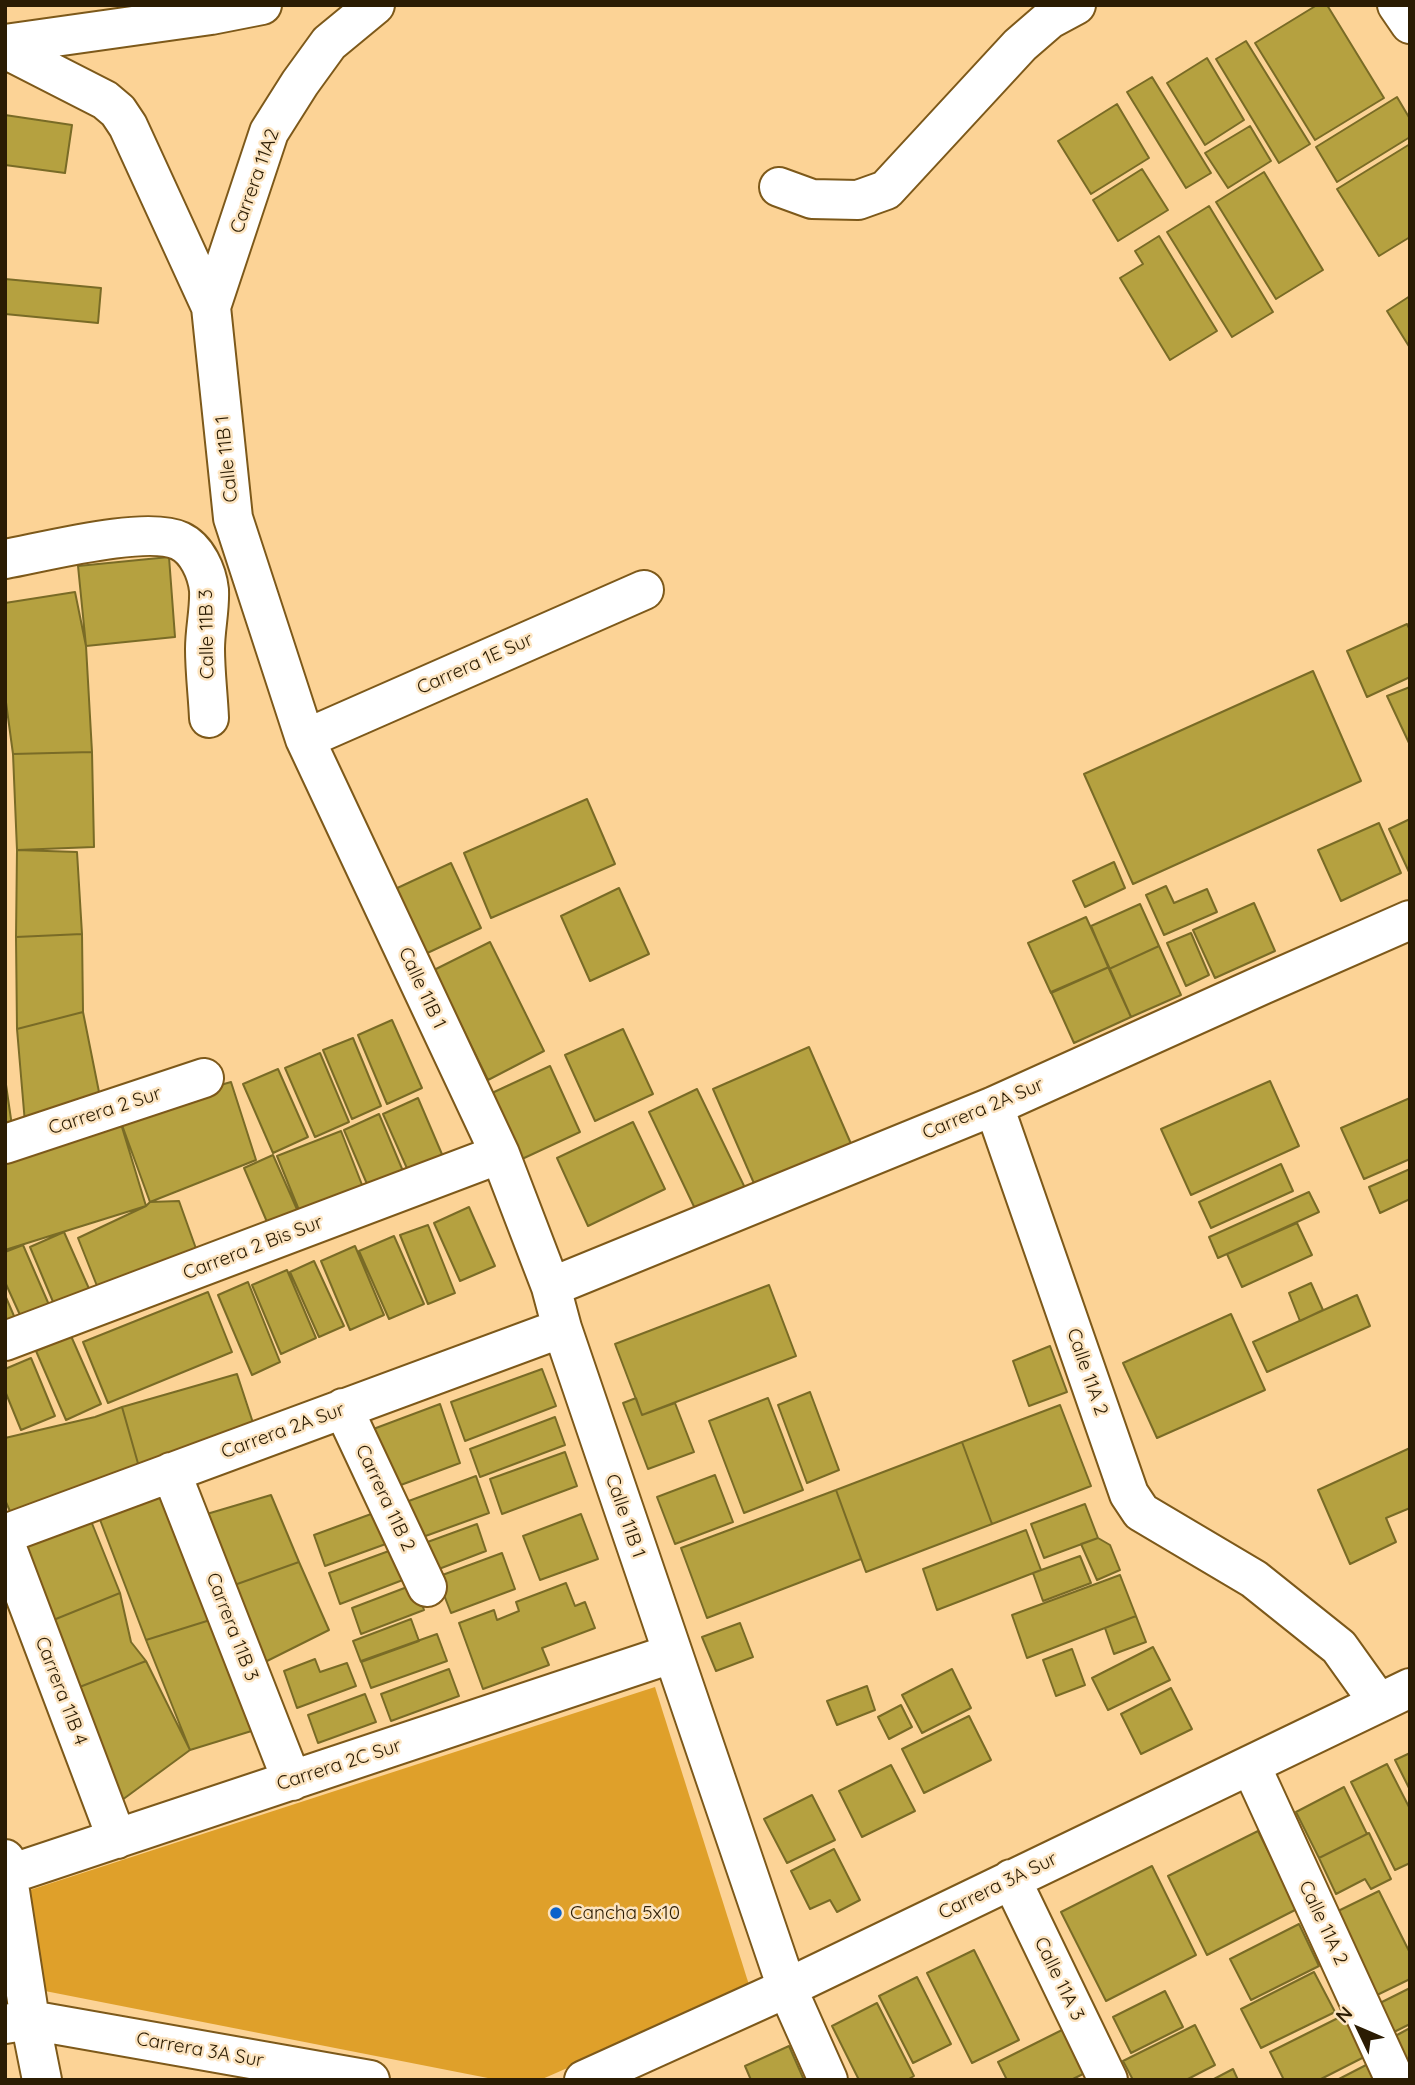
<!DOCTYPE html>
<html>
<head>
<meta charset="utf-8">
<style>
	body { margin:0 }
	#map { position:relative; width:1415px; height:2085px; overflow:hidden; background:#fcd396; font-family:Quicksand,sans-serif }
	canvas { display:block }
	.frame { position:absolute; inset:0; border:7px solid #2b1c03; pointer-events:none }
	.north { position:absolute; left:1324px; top:1994px; width:70px; height:70px; -webkit-text-stroke:5px #fce4c0; paint-order:stroke; rotate:314deg; font-size:19px; font-weight:700; line-height:28px; text-align:center; color:#2b1c03 }
	.north::after { content:''; display:block; margin:auto; width:24px; height:32px; background:#2b1c03; clip-path:polygon(50% 0,100% 100%,50% 72%,0 100%) }
</style>
</head>
<body>
<div id="map">
<canvas width="1415" height="2085"></canvas>
<div class="frame"></div>
<div class="north">N</div>
</div>
<script>
const ctx = document.querySelector('canvas').getContext('2d');
ctx.lineJoin = 'round';
function fill(path, color) { ctx.fillStyle = color; ctx.fill(path, 'evenodd'); }
function stroke(path, color, width, dash) { ctx.strokeStyle = color; ctx.lineWidth = width; ctx.lineCap = dash ? 'butt' : 'round'; ctx.setLineDash(dash || []); ctx.stroke(path); }
function write(font, color, halo, rows, align = 'center') {
  ctx.font = font + ' Quicksand,sans-serif'; ctx.lineWidth = 5; ctx.setLineDash([]); ctx.textBaseline = 'middle'; ctx.strokeStyle = halo; ctx.fillStyle = color; for (const [text, x, y, turn = 0] of rows) {
    ctx.save(); ctx.translate(x, y); ctx.rotate((+turn || 0) * Math.PI / 180); ctx.textAlign = isNaN(turn) ? turn : align; if (halo) ctx.strokeText(text, 0, 0); ctx.fillText(text, 0, 0); ctx.restore();
  }
}
fill(new Path2D(`
	M 655,1687 L 750,1988 L 540,2080 L 498,2080 L 45,1991 L 27,1891 Z`), '#dfa02a');
const building = new Path2D(`
	M 1317,5 L 1327,5 L 1384,98 L 1315,140 L 1255,43 Z
	M 1246,41 L 1310,144 L 1279,163 L 1216,59 Z
	M 1207,58 L 1244,120 L 1205,145 L 1167,83 Z
	M 1152,77 L 1211,173 L 1186,188 L 1127,92 Z
	M 1397,97 L 1410,119 L 1410,137 L 1337,182 L 1316,147 Z
	M 1117,104 L 1149,158 L 1091,194 L 1058,141 Z
	M 5,115 L 72,125 L 65,173 L 5,165 Z
	M 1250,126 L 1271,161 L 1228,188 L 1205,153 Z
	M 1410,144 L 1410,237 L 1379,256 L 1337,189 Z
	M 1142,169 L 1168,210 L 1118,241 L 1093,200 Z
	M 1264,172 L 1323,270 L 1276,299 L 1216,202 Z
	M 1209,206 L 1273,312 L 1232,337 L 1167,232 Z
	M 1159,236 L 1217,331 L 1170,360 L 1120,278 L 1143,264 L 1135,251 Z
	M 5,279 L 101,288 L 98,323 L 5,314 Z
	M 1410,296 L 1410,348 L 1387,311 Z
	M 169,557 L 175,637 L 86,646 L 78,566 Z
	M 75,592 L 86,646 L 92,752 L 13,754 L 5,695 L 5,603 Z
	M 1407,624 L 1410,630 L 1410,677 L 1367,697 L 1347,651 Z
	M 1313,671 L 1361,781 L 1133,884 L 1084,774 Z
	M 1410,687 L 1410,743 L 1409,743 L 1387,696 Z
	M 92,752 L 94,847 L 17,850 L 13,754 Z
	M 587,799 L 615,864 L 491,918 L 464,853 Z
	M 1410,819 L 1410,872 L 1409,872 L 1389,829 Z
	M 1379,823 L 1401,873 L 1341,901 L 1318,850 Z
	M 17,850 L 77,852 L 82,934 L 16,937 Z
	M 1114,862 L 1125,888 L 1085,907 L 1073,881 Z
	M 451,863 L 481,928 L 423,955 L 393,890 Z
	M 1166,886 L 1174,903 L 1207,889 L 1217,912 L 1164,935 L 1146,895 Z
	M 619,888 L 649,954 L 590,981 L 561,916 Z
	M 1254,903 L 1275,951 L 1215,978 L 1193,930 Z
	M 1140,904 L 1159,946 L 1109,969 L 1091,926 Z
	M 1086,917 L 1109,967 L 1051,993 L 1028,943 Z
	M 1191,933 L 1209,975 L 1186,986 L 1167,943 Z
	M 82,934 L 83,1012 L 17,1029 L 16,937 Z
	M 490,942 L 544,1051 L 488,1080 L 434,970 Z
	M 1159,946 L 1181,995 L 1131,1017 L 1109,969 Z
	M 1109,967 L 1131,1017 L 1074,1043 L 1051,992 Z
	M 83,1012 L 103,1112 L 25,1123 L 17,1029 Z
	M 392,1020 L 422,1088 L 387,1104 L 358,1035 Z
	M 623,1029 L 653,1094 L 595,1121 L 565,1055 Z
	M 353,1038 L 381,1106 L 352,1119 L 323,1050 Z
	M 809,1047 L 852,1146 L 756,1188 L 713,1089 Z
	M 320,1053 L 349,1122 L 315,1137 L 285,1068 Z
	M 550,1066 L 580,1132 L 522,1159 L 492,1093 Z
	M 278,1069 L 308,1137 L 273,1153 L 243,1084 Z
	M 5,1078 L 12,1126 L 5,1129 Z
	M 1270,1081 L 1299,1146 L 1191,1195 L 1161,1129 Z
	M 231,1082 L 256,1160 L 150,1202 L 118,1114 Z
	M 697,1089 L 747,1192 L 698,1215 L 649,1112 Z
	M 418,1098 L 447,1166 L 413,1182 L 383,1114 Z
	M 1410,1098 L 1410,1159 L 1364,1179 L 1341,1128 Z
	M 118,1114 L 146,1206 L 5,1250 L 5,1150 Z
	M 379,1114 L 408,1183 L 373,1198 L 344,1130 Z
	M 633,1122 L 665,1189 L 588,1226 L 557,1158 Z
	M 341,1131 L 366,1195 L 303,1220 L 277,1156 Z
	M 273,1155 L 303,1223 L 273,1236 L 244,1168 Z
	M 1281,1164 L 1293,1191 L 1211,1228 L 1199,1202 Z
	M 1410,1169 L 1410,1199 L 1380,1213 L 1369,1187 Z
	M 1309,1192 L 1319,1212 L 1218,1258 L 1209,1237 Z
	M 179,1201 L 199,1257 L 101,1296 L 78,1238 L 146,1206 L 150,1202 Z
	M 469,1207 L 495,1266 L 460,1281 L 434,1223 Z
	M 1297,1223 L 1312,1255 L 1242,1287 L 1227,1254 Z
	M 428,1225 L 455,1293 L 428,1304 L 400,1235 Z
	M 64,1232 L 94,1300 L 59,1316 L 30,1247 Z
	M 394,1236 L 424,1304 L 389,1319 L 359,1251 Z
	M 23,1245 L 53,1314 L 25,1326 L 5,1282 L 5,1252 Z
	M 355,1246 L 384,1315 L 350,1330 L 321,1261 Z
	M 314,1261 L 344,1326 L 319,1337 L 290,1272 Z
	M 287,1270 L 316,1338 L 281,1354 L 252,1285 Z
	M 248,1282 L 280,1362 L 252,1375 L 218,1295 Z
	M 1311,1283 L 1323,1310 L 1300,1321 L 1289,1293 Z
	M 769,1285 L 796,1356 L 642,1415 L 615,1344 Z
	M 208,1292 L 232,1352 L 108,1403 L 83,1342 Z
	M 5,1295 L 20,1330 L 5,1336 Z
	M 1357,1295 L 1370,1326 L 1267,1372 L 1253,1342 Z
	M 1231,1314 L 1265,1390 L 1157,1438 L 1123,1363 Z
	M 71,1336 L 101,1404 L 66,1420 L 36,1351 Z
	M 1050,1346 L 1067,1392 L 1029,1406 L 1013,1361 Z
	M 31,1358 L 55,1416 L 21,1430 L 5,1391 L 5,1369 Z
	M 542,1369 L 556,1406 L 465,1441 L 451,1402 Z
	M 237,1374 L 256,1432 L 141,1474 L 122,1407 Z
	M 810,1392 L 839,1470 L 807,1483 L 778,1405 Z
	M 636,1398 L 642,1415 L 675,1403 L 694,1452 L 648,1469 L 623,1403 Z
	M 768,1398 L 803,1490 L 744,1513 L 709,1421 Z
	M 440,1404 L 460,1463 L 390,1489 L 368,1431 Z
	M 1060,1405 L 1091,1486 L 992,1524 L 962,1442 Z
	M 122,1407 L 141,1474 L 13,1518 L 5,1500 L 5,1438 L 95,1417 Z
	M 555,1417 L 565,1445 L 480,1477 L 470,1449 Z
	M 962,1442 L 992,1524 L 866,1572 L 836,1490 Z
	M 1410,1448 L 1410,1508 L 1386,1518 L 1396,1542 L 1350,1564 L 1318,1490 Z
	M 565,1452 L 577,1486 L 502,1514 L 490,1479 Z
	M 715,1475 L 733,1522 L 675,1544 L 657,1497 Z
	M 476,1476 L 489,1513 L 420,1538 L 406,1502 Z
	M 170,1482 L 223,1616 L 146,1640 L 94,1504 Z
	M 836,1490 L 861,1559 L 707,1618 L 681,1548 Z
	M 271,1495 L 299,1562 L 226,1588 L 200,1516 Z
	M 1085,1504 L 1098,1538 L 1044,1558 L 1031,1524 Z
	M 382,1510 L 394,1541 L 325,1566 L 314,1535 Z
	M 87,1511 L 120,1593 L 46,1623 L 17,1538 Z
	M 581,1514 L 598,1559 L 540,1580 L 523,1536 Z
	M 477,1524 L 486,1551 L 431,1572 L 422,1544 Z
	M 1026,1530 L 1041,1570 L 937,1610 L 923,1569 Z
	M 1098,1538 L 1110,1545 L 1120,1570 L 1097,1580 L 1081,1544 Z
	M 397,1548 L 408,1578 L 340,1604 L 329,1573 Z
	M 502,1553 L 515,1589 L 451,1613 L 437,1577 Z
	M 1080,1556 L 1091,1583 L 1043,1601 L 1033,1573 Z
	M 299,1562 L 329,1630 L 259,1665 L 226,1588 Z
	M 1120,1575 L 1136,1616 L 1027,1658 L 1012,1615 Z
	M 566,1583 L 575,1606 L 585,1602 L 595,1628 L 542,1648 L 549,1665 L 483,1689 L 459,1623 L 494,1610 L 497,1620 L 519,1611 L 516,1602 Z
	M 415,1584 L 424,1610 L 361,1634 L 352,1608 Z
	M 120,1593 L 131,1642 L 146,1661 L 72,1690 L 46,1623 Z
	M 223,1616 L 258,1729 L 190,1750 L 146,1640 Z
	M 1136,1616 L 1146,1642 L 1114,1654 L 1105,1628 Z
	M 411,1619 L 419,1641 L 361,1662 L 353,1641 Z
	M 740,1623 L 753,1657 L 716,1671 L 702,1637 Z
	M 437,1634 L 447,1661 L 371,1688 L 361,1661 Z
	M 1153,1647 L 1170,1680 L 1108,1710 L 1092,1678 Z
	M 1072,1649 L 1085,1685 L 1056,1696 L 1043,1660 Z
	M 315,1659 L 320,1672 L 347,1663 L 356,1686 L 297,1708 L 284,1671 Z
	M 146,1661 L 190,1750 L 118,1803 L 72,1690 Z
	M 449,1669 L 459,1696 L 391,1721 L 381,1694 Z
	M 952,1669 L 971,1708 L 922,1733 L 902,1695 Z
	M 867,1686 L 875,1710 L 837,1725 L 827,1701 Z
	M 1171,1688 L 1192,1729 L 1141,1754 L 1121,1714 Z
	M 365,1694 L 376,1722 L 318,1743 L 308,1715 Z
	M 901,1705 L 912,1727 L 889,1739 L 878,1717 Z
	M 969,1716 L 991,1760 L 924,1793 L 902,1749 Z
	M 1410,1753 L 1410,1790 L 1395,1760 Z
	M 1387,1764 L 1410,1809 L 1410,1863 L 1395,1870 L 1351,1782 Z
	M 891,1765 L 915,1811 L 862,1837 L 839,1791 Z
	M 1344,1787 L 1367,1834 L 1319,1858 L 1296,1812 Z
	M 812,1795 L 835,1840 L 787,1863 L 764,1819 Z
	M 1258,1831 L 1297,1909 L 1207,1955 L 1168,1876 Z
	M 1369,1833 L 1391,1879 L 1371,1889 L 1365,1879 L 1336,1894 L 1319,1858 Z
	M 834,1849 L 860,1900 L 837,1912 L 830,1900 L 810,1909 L 791,1871 Z
	M 1152,1866 L 1196,1955 L 1106,2001 L 1061,1912 Z
	M 1379,1891 L 1410,1953 L 1410,1979 L 1375,1996 L 1334,1913 Z
	M 1299,1924 L 1319,1966 L 1251,2000 L 1230,1959 Z
	M 974,1950 L 1019,2040 L 972,2063 L 927,1973 Z
	M 1314,1972 L 1335,2012 L 1261,2048 L 1241,2009 Z
	M 917,1977 L 951,2044 L 913,2063 L 879,1996 Z
	M 1410,1988 L 1410,2024 L 1392,2033 L 1378,2004 Z
	M 1165,1991 L 1183,2027 L 1131,2053 L 1113,2017 Z
	M 877,2003 L 914,2076 L 907,2080 L 859,2080 L 832,2026 Z
	M 1352,2011 L 1372,2053 L 1319,2080 L 1284,2080 L 1270,2052 Z
	M 1195,2025 L 1215,2065 L 1186,2080 L 1133,2080 L 1123,2061 Z
	M 1068,2027 L 1089,2071 L 1071,2080 L 1007,2080 L 998,2062 Z
	M 1410,2028 L 1410,2077 L 1386,2041 Z
	M 789,2046 L 804,2080 L 751,2080 L 745,2066 Z
	M 1368,2064 L 1376,2080 L 1337,2080 Z
	M 1233,2069 L 1238,2080 L 1212,2080 Z`);
fill(building, '#b5a140');
stroke(building, '#796b26', 2);
const minor = new Path2D(`
	M 1397,5 L 1410,24
	M 5,44 L 211,15 L 262,5
	M 5,49 L 105,100 L 118,111 L 128,126 L 211,307 L 233,518 L 305,739 L 500,1154 L 551,1287 L 562,1328 L 787,1988 L 828,2080
	M 779,187 L 812,199 L 858,200 L 886,190 L 1020,45 L 1050,19 L 1076,5
	M 211,307 L 269,132 L 300,83 L 329,43 L 375,5
	M 5,559 C 44,552 147,525 180,541 C 197,549 207,572 209,590 C 210,609 205,629 205,649 C 205,672 208,695 209,718
	M 305,739 L 644,590
	M 994,1106 L 1129,1494 L 1141,1512 L 1254,1579 L 1339,1647 L 1379,1703
	M 5,1144 L 204,1078
	M 551,1287 L 994,1106 L 1262,985 L 1410,920
	M 5,1341 L 500,1154
	M 343,1408 L 427,1587
	M 171,1472 L 292,1781
	M 5,1534 L 562,1328
	M 5,1543 L 117,1839
	M 1251,1766 L 1395,2080
	M 5,1859 L 30,2020 L 42,2080
	M 7,1875 L 671,1654
	M 1011,1879 L 1108,2080
	M 5,2024 L 30,2020 L 370,2080
	M 584,2080 L 787,1988 L 1410,1688`);
stroke(minor, '#7d591a', 42);
stroke(minor, '#fff', 38);
for (const [x, y, r, color] of [
	[556,1913,7,"#0a62cb"]
]) { const dot = new Path2D(); dot.arc(x, y, r, 0, 2 * Math.PI); ctx.fillStyle = color; ctx.fill(dot); stroke(dot, '#fce4c0', 2.5); }
write('19px', '#2b1c03', '#fce4c0', [
	["Carrera 11A2",255,181,-70],
	["Calle 11B 1",227,459,-96],
	["Calle 11B 3",207,634,-91],
	["Carrera 1E Sur",475,664,-24],
	["Calle 11B 1",422,988,65],
	["Carrera 2A Sur",983,1109,-23],
	["Carrera 2 Sur",105,1111,-18],
	["Carrera 2 Bis Sur",253,1248,-21],
	["Calle 11A 2",1087,1372,71],
	["Carrera 2A Sur",283,1431,-20],
	["Carrera 11B 2",385,1498,65],
	["Calle 11B 1",625,1516,71],
	["Carrera 11B 3",232,1627,69],
	["Carrera 11B 4",61,1691,69],
	["Carrera 2C Sur",339,1765,-18],
	["Carrera 3A Sur",998,1886,-26],
	["Calle 11A 2",1323,1923,65],
	["Calle 11A 3",1059,1979,64],
	["Carrera 3A Sur",200,2050,10]
]);
write('19px', '#2b1c03', '#fce4c0', [
	["Cancha 5x10",570,1913]
], 'left');
</script>
</body>
</html>
